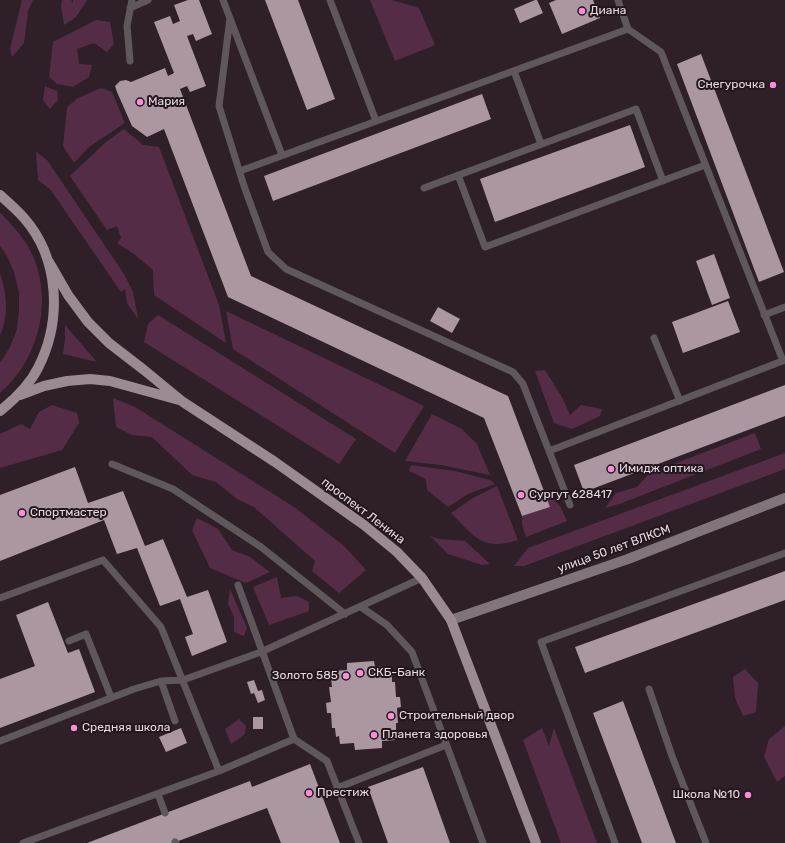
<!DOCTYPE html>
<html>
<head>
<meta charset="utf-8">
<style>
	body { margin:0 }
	canvas { display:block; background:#2e1f28 }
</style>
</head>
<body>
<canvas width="785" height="843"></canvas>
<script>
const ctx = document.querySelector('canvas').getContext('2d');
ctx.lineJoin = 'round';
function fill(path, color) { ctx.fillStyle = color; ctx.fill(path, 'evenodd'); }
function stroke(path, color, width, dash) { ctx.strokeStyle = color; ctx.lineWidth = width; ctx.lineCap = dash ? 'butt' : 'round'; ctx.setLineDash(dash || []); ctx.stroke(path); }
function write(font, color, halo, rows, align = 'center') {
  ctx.font = font + ' Rubik,sans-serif'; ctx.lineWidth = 4; ctx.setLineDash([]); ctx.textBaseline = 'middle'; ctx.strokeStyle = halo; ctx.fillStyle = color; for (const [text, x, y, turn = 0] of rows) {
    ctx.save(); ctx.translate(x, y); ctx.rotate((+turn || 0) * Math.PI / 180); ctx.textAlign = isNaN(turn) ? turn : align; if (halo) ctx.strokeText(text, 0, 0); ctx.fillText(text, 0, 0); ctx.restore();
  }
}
fill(new Path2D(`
	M 22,0 L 33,0 L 28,11 L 24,43 L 12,57 L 10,49 Z
	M 62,0 L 71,0 L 73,3 L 73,0 L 87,0 L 76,17 L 64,25 L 61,5 Z
	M 370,0 L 392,0 L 419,8 L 435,45 L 395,61 Z
	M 96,20 L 110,22 L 114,44 L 107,52 L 94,43 L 77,49 L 79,64 L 92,65 L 89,77 L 73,87 L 57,84 L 49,77 L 53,42 Z
	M 45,86 L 57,91 L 58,100 L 50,109 L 43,100 Z
	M 101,88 L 112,92 L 125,123 L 89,147 L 74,163 L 63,146 L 67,107 L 78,98 Z
	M 124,129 L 143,145 L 159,147 L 219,305 L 226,343 L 154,295 L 153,270 L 134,254 L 117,243 L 121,238 L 117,226 L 107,230 L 70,176 L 106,142 Z
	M 36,152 L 47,160 L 124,274 L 133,292 L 138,319 L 127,303 L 125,289 L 121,292 L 50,189 L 38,180 Z
	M 0,213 C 10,222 18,232 26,243 C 56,291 42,357 0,393 L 0,363 L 10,347 L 17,329 L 19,310 L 19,292 L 14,272 L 7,256 L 0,246 Z
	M 0,274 C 7,293 9,316 0,335 Z
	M 226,311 L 424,406 L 395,453 L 233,349 Z
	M 158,315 L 356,439 L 339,464 L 144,342 L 148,324 Z
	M 65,325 L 97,362 L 63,354 L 65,339 Z
	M 545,370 L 563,399 L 570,415 L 581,405 L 602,409 L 600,416 L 572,429 L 554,423 L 535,371 Z
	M 113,398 L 135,407 L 294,507 L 344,546 L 366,570 L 339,593 L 312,571 L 315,561 L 254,507 L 237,499 L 216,482 L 192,475 L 152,437 L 132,435 L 116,427 Z
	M 52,405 L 77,413 L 79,423 L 62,450 L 0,468 L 0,434 L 21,424 L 30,429 L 39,412 Z
	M 432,414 L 462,429 L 477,444 L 490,475 L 441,465 L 405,461 Z
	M 755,433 L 761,449 L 622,503 L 605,508 L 616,493 L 637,487 L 650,473 Z
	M 785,453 L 785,469 L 524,566 L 514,566 L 528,548 Z
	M 411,465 L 455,471 L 490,480 L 495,484 L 468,494 L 448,507 L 427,490 L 426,479 L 409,471 Z
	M 497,486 L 518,540 C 484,552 473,536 451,513 L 473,498 Z
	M 546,497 L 553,497 L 561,508 L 567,521 L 526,537 L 522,525 L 522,516 L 550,507 Z
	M 197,518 L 218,529 L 232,550 L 250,557 L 270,572 L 246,583 L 210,568 L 192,530 Z
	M 430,536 L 439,539 L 465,541 L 490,564 L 482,565 L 448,554 Z
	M 277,577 L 281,598 L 297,596 L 309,602 L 309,611 L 269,625 L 253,587 Z
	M 230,589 L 247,628 L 244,636 L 234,632 L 234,617 L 228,604 Z
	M 745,669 L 758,683 L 756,712 L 743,716 L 735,698 L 733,677 Z
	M 239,719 L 246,726 L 245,734 L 231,744 L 225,729 Z
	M 785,726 L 785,776 L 777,782 L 764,757 L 769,739 Z
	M 542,728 L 549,746 L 554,728 L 597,843 L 561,843 L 523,740 Z`), '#552c46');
fill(new Path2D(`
	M 188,0 L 199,0 L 212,34 L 196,41 L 193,34 L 187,36 L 206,86 L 190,92 L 187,86 L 180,89 L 251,276 L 508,396 L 550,507 L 522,516 L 484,418 L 228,297 L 164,129 L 147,137 L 132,126 L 117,92 L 115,86 L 120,81 L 126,80 L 131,82 L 165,68 L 168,76 L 174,73 L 154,22 L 170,16 L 173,24 L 180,21 L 174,5 Z
	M 265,0 L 298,0 L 335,99 L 307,110 Z
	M 535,0 L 537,0 L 543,13 L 520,23 L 514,9 Z
	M 556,0 L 593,0 L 600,18 L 562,34 L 549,3 Z
	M 701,54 L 784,272 L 759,282 L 677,64 Z
	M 482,94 L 491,119 L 273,201 L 264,176 Z
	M 630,125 L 645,167 L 495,222 L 480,179 Z
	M 714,254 L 730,298 L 712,305 L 696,261 Z
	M 728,301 L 740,332 L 683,353 L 672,322 Z
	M 438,307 L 460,319 L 452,333 L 430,321 Z
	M 785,385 L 785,416 L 584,492 L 574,465 Z
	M 75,467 L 88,503 L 123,491 L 145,546 L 163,539 L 187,597 L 208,590 L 227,642 L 192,656 L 185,637 L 193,634 L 180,599 L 160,606 L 137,548 L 117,554 L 104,520 L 0,561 L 0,495 Z
	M 785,571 L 785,600 L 585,673 L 575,647 Z
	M 48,602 L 68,653 L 79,649 L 95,692 L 0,728 L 0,679 L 35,666 L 16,615 Z
	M 374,661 L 375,667 L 389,666 L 390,673 L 392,673 L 392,682 L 395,682 L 396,697 L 400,697 L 401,707 L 397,708 L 398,723 L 396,723 L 396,740 L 382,741 L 382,748 L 355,750 L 354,743 L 340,744 L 339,736 L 336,737 L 335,728 L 332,728 L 331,713 L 327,713 L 326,703 L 331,702 L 329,687 L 332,687 L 331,678 L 334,678 L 333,671 L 347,670 L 347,663 Z
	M 254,680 L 258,691 L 262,690 L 265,700 L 258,703 L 254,693 L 251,694 L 247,682 Z
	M 623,701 L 676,843 L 642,843 L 593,713 Z
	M 253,717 L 263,717 L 263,729 L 253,729 Z
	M 181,728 L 187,743 L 166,752 L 159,737 Z
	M 310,764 L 340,843 L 281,843 L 267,808 L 173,843 L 87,843 L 250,781 L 252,787 Z
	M 423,767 L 450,843 L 388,843 L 368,787 Z`), '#ab97a2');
stroke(new Path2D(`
	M 223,0 L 282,155
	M 330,0 L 376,121
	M 618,0 L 628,29
	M 130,8 L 148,0
	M 230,18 L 219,106 L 244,186 L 268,252 L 286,269 L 513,372 L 523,384 L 570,505
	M 130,61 L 127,26 L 132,0
	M 514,71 L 541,144
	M 240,171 L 628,29 L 661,52 L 783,361
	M 458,175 L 485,247 L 705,165
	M 424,188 L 636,109 L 663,181
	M 764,315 L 785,307
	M 654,338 L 680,401
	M 549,451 L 785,360
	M 112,464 L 173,489 L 261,547 L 345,614
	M 238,585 L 294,739 L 327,761 L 359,843
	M 0,598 L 103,560 L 161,627 L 219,771
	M 361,607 L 387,625 L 412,652 L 483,843
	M 69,641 L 86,634 L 111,697
	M 161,681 L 175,721
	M 649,689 L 672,756 L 706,843
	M 0,741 L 134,689 L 161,681 L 183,680 L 261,652 L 422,578
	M 337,788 L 446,745
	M 158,794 L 165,813
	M 175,842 L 176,843
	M 23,843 L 219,771 L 294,739
	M 615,843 L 541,642 L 785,553`), '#60575c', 7);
stroke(new Path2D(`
	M 451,620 L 628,559 L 785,498`), '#81747b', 10);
stroke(new Path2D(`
	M 0,195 C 8,202 17,210 24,218 C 60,259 62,321 38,368 C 29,386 15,399 0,411
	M 49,262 L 68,295 L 88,322 L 109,343 L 144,370 L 183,402 L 275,462 L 364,525 L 397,552 L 422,578 L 451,620 L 536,843
	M 20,395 L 44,386 L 67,381 L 90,379 L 110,381 L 179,400`), '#9b8a94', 10);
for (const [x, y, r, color] of [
	[582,11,4,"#f690d0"],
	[773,85,4,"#f690d0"],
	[140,102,4,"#f690d0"],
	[611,469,4,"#f690d0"],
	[521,495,4,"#f690d0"],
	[22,513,4,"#f690d0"],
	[360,673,4,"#f690d0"],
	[346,676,4,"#f690d0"],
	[391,716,4,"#f690d0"],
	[74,728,4,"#f690d0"],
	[374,735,4,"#f690d0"],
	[309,793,4,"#f690d0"],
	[748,795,4,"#f690d0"]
]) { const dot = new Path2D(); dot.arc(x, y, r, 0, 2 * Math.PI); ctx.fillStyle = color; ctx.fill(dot); stroke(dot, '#24151e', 1.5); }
write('12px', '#e4d9df', '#24151e', [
	["Диана",590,11],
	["Снегурочка",765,85,"right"],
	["Мария",148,102],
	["Имидж оптика",619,469],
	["Сургут 628417",529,495],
	["Спортмастер",30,513],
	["СКБ-Банк",368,673],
	["Золото 585",338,676,"right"],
	["Строительный двор",399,716],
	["Средняя школа",82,728],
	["Планета здоровья",382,735],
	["Престиж",317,793],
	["Школа №10",740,795,"right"]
], 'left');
write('12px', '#e4d9df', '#24151e', [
	["проспект Ленина",363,511,37],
	["улица 50 лет ВЛКСМ",614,549,-20]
]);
</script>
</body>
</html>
